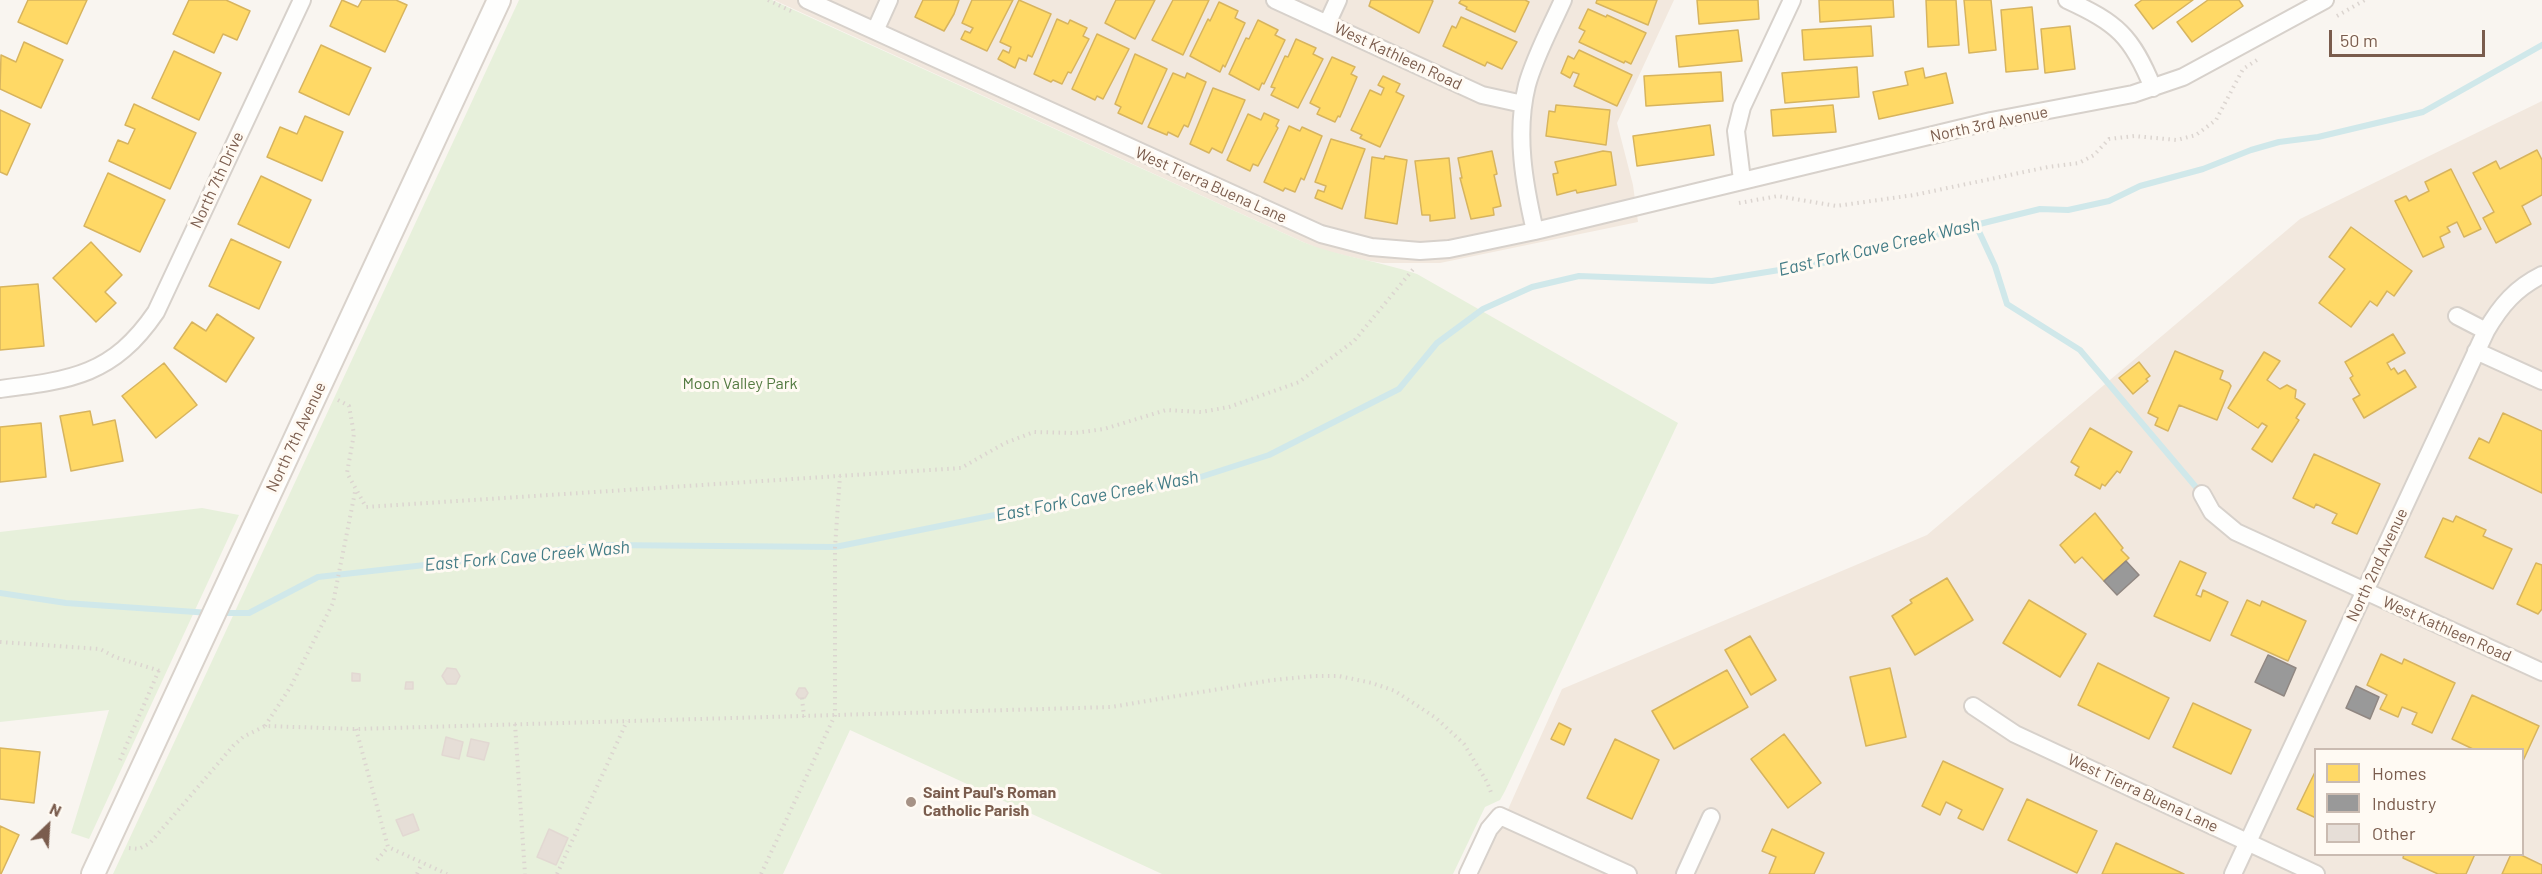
<!DOCTYPE html>
<html>
<head>
<meta charset="utf-8">
<style>
	body { margin:0 }
	#map { position:relative; width:2542px; height:874px; overflow:hidden; background:#f9f5f0; font-family:Barlow,sans-serif }
	canvas { display:block }
	.legend { position:absolute; left:2314px; top:748px; width:210px; height:108px; box-sizing:border-box; background:#fffaf3; border:2px solid #cabbb1; margin:0; padding:8px 10px; list-style:none; font-size:18px; color:#7a5c4d }
	.legend li { display:flex; align-items:center; gap:12px; height:30px }
	.legend b { width:30px; border:2px solid #cabbb1 }
	.north { position:absolute; left:18px; top:796px; width:60px; height:60px; -webkit-text-stroke:4px #fffaf3; paint-order:stroke; rotate:25deg; font-size:16px; font-weight:700; line-height:24px; text-align:center; color:#7a5c4d }
	.north::after { content:''; display:block; margin:auto; width:21px; height:27px; background:#7a5c4d; clip-path:polygon(50% 0,100% 100%,50% 72%,0 100%) }
	.scale { position:absolute; left:2329px; top:30px; width:156px; height:27px; box-sizing:border-box; border:3px solid #7a5c4d; border-top:0; padding-left:8px; font-size:18px; line-height:21px; white-space:nowrap; color:#7a5c4d; -webkit-text-stroke:4px #fffaf3; paint-order:stroke }
</style>
</head>
<body>
<div id="map">
<canvas width="2542" height="874"></canvas>
<ul class="legend">
<li><b style="height:16px;background:#ffd966"></b>Homes</li>
<li><b style="height:16px;background:#999"></b>Industry</li>
<li><b style="height:16px;background:#e6ded7"></b>Other</li>
</ul>
<div class="north">N</div>
<div class="scale">50 m</div>
</div>
<script>
const ctx = document.querySelector('canvas').getContext('2d');
ctx.lineJoin = 'round';
function fill(path, color) { ctx.fillStyle = color; ctx.fill(path, 'evenodd'); }
function stroke(path, color, width, dash) { ctx.strokeStyle = color; ctx.lineWidth = width; ctx.lineCap = dash ? 'butt' : 'round'; ctx.setLineDash(dash || []); ctx.stroke(path); }
function write(font, color, halo, rows, align = 'center') {
  ctx.font = font + ' Barlow,sans-serif'; ctx.lineWidth = 6; ctx.setLineDash([]); ctx.textBaseline = 'middle'; ctx.strokeStyle = halo; ctx.fillStyle = color; for (const [text, x, y, turn = 0] of rows) {
    ctx.save(); ctx.translate(x, y); ctx.rotate((+turn || 0) * Math.PI / 180); ctx.textAlign = isNaN(turn) ? turn : align; if (halo) ctx.strokeText(text, 0, 0); ctx.fillText(text, 0, 0); ctx.restore();
  }
}
fill(new Path2D(`
	M 774,0 L 1674,0 L 1617,123 L 1633,185 L 1638,222 L 1440,263 L 1383,263 L 1364,260 L 1322,250 L 1303,242 Z
	M 2542,101 L 2542,874 L 1479,874 L 1562,689 L 1927,535 L 2300,219 ZM 2316,750 L 2522,750 L 2522,854 L 2316,854 Z`), '#f2e8de');
fill(new Path2D(`
	M 519,0 L 772,0 L 1303,242 C 1340,257 1379,261 1417,274 L 1678,423 L 1505,791 L 1500,800 L 1485,807 L 1453,874 L 1162,874 L 850,730 L 783,874 L 113,874 Z
	M 202,508 L 239,515 L 89,839 L 71,833 L 109,710 L 0,722 L 0,532 Z`), '#e7f0db');
const homes = new Path2D(`
	M 28,0 L 87,0 L 67,44 L 18,22 Z
	M 189,0 L 226,0 L 250,11 L 237,40 L 223,34 L 214,53 L 173,34 Z
	M 342,0 L 358,7 L 362,0 L 396,0 L 407,5 L 385,52 L 330,26 Z
	M 923,0 L 959,0 L 954,14 L 944,31 L 915,17 Z
	M 972,0 L 1013,0 L 987,51 L 961,39 L 965,31 L 970,33 L 973,28 L 962,23 Z
	M 1019,0 L 1051,14 L 1032,57 L 1028,55 L 1026,61 L 1019,58 L 1015,68 L 998,59 L 1003,50 L 1009,53 L 1011,47 L 1000,42 Z
	M 1116,0 L 1155,0 L 1135,39 L 1105,23 Z
	M 1173,0 L 1209,0 L 1183,55 L 1152,40 Z
	M 1371,0 L 1431,0 L 1433,1 L 1419,33 L 1369,6 Z
	M 1461,0 L 1525,0 L 1529,2 L 1515,32 L 1466,9 L 1467,7 L 1459,3 Z
	M 1597,0 L 1657,0 L 1648,25 L 1596,3 Z
	M 1697,0 L 1758,0 L 1759,19 L 1699,24 Z
	M 1819,0 L 1893,0 L 1894,17 L 1820,22 Z
	M 1926,0 L 1956,0 L 1959,45 L 1928,47 Z
	M 1964,0 L 1991,0 L 1996,50 L 1969,53 Z
	M 2142,0 L 2193,0 L 2153,29 L 2135,5 Z
	M 2208,0 L 2239,0 L 2243,6 L 2192,42 L 2177,22 Z
	M 1219,2 L 1238,11 L 1235,18 L 1245,23 L 1225,67 L 1223,65 L 1220,72 L 1190,56 L 1208,19 L 1210,21 Z
	M 2032,7 L 2038,69 L 2006,72 L 2001,10 Z
	M 1588,9 L 1606,17 L 1607,15 L 1646,33 L 1631,64 L 1625,61 L 1624,63 L 1579,42 L 1585,31 L 1579,28 Z
	M 1461,17 L 1517,42 L 1502,69 L 1487,62 L 1485,66 L 1443,46 L 1452,26 L 1456,28 Z
	M 1057,19 L 1068,24 L 1070,20 L 1087,28 L 1083,36 L 1089,39 L 1071,73 L 1068,72 L 1062,84 L 1053,80 L 1051,82 L 1034,74 Z
	M 1258,20 L 1278,30 L 1275,35 L 1285,40 L 1264,84 L 1262,83 L 1259,90 L 1229,74 L 1246,38 L 1249,39 Z
	M 1871,26 L 1873,56 L 1804,60 L 1802,30 Z
	M 2070,26 L 2075,69 L 2045,73 L 2041,29 Z
	M 1738,30 L 1742,61 L 1679,67 L 1676,36 Z
	M 1097,34 L 1129,49 L 1103,99 L 1097,96 L 1095,100 L 1072,89 Z
	M 1296,39 L 1316,48 L 1313,54 L 1323,59 L 1298,108 L 1271,95 L 1275,88 L 1271,87 L 1285,56 L 1288,57 Z
	M 24,42 L 63,60 L 41,108 L 0,89 L 1,55 L 16,62 Z
	M 321,45 L 371,68 L 349,115 L 299,92 Z
	M 1579,50 L 1632,75 L 1617,106 L 1574,86 L 1579,74 L 1573,72 L 1570,78 L 1561,73 L 1568,56 L 1574,59 Z
	M 174,51 L 221,73 L 199,120 L 152,98 Z
	M 1135,54 L 1167,69 L 1142,124 L 1118,113 L 1121,107 L 1115,104 Z
	M 1332,57 L 1355,67 L 1351,74 L 1357,77 L 1340,117 L 1338,116 L 1335,122 L 1317,114 L 1320,108 L 1310,103 Z
	M 1857,67 L 1859,97 L 1785,103 L 1782,73 Z
	M 1923,68 L 1925,78 L 1946,73 L 1953,103 L 1879,119 L 1873,92 L 1908,85 L 1905,72 Z
	M 1721,72 L 1723,101 L 1646,106 L 1644,76 Z
	M 1173,73 L 1185,78 L 1187,73 L 1206,82 L 1188,127 L 1184,125 L 1178,137 L 1168,132 L 1167,135 L 1148,127 Z
	M 1383,76 L 1400,84 L 1396,92 L 1404,96 L 1380,147 L 1360,138 L 1362,135 L 1351,130 L 1370,90 L 1381,95 L 1384,88 L 1378,85 Z
	M 1213,88 L 1245,100 L 1222,153 L 1212,148 L 1209,153 L 1190,144 Z
	M 134,104 L 196,133 L 170,189 L 109,161 L 118,140 L 128,144 L 135,129 L 125,125 Z
	M 1556,105 L 1610,110 L 1606,145 L 1546,136 L 1549,111 L 1555,112 Z
	M 1833,105 L 1836,132 L 1773,136 L 1771,110 Z
	M 0,110 L 30,124 L 7,175 L 0,172 Z
	M 1264,113 L 1279,120 L 1276,126 L 1278,128 L 1258,166 L 1253,164 L 1250,171 L 1227,160 L 1248,114 L 1261,120 Z
	M 305,116 L 343,132 L 322,181 L 267,157 L 280,127 L 297,134 Z
	M 1710,125 L 1714,155 L 1637,166 L 1633,136 Z
	M 1289,126 L 1300,131 L 1302,127 L 1322,136 L 1304,180 L 1301,178 L 1295,192 L 1285,188 L 1283,191 L 1264,182 Z
	M 1331,139 L 1365,149 L 1342,209 L 1315,198 L 1318,190 L 1324,192 L 1326,186 L 1315,182 Z
	M 2537,150 L 2542,160 L 2542,195 L 2522,206 L 2531,224 L 2496,243 L 2483,218 L 2494,212 L 2473,173 L 2496,161 L 2500,169 Z
	M 1492,151 L 1497,174 L 1494,175 L 1501,206 L 1493,208 L 1494,215 L 1471,219 L 1460,178 L 1462,178 L 1458,158 Z
	M 1603,151 L 1611,152 L 1616,185 L 1577,193 L 1576,190 L 1557,195 L 1553,174 L 1558,173 L 1555,162 Z
	M 1385,156 L 1407,160 L 1397,224 L 1365,218 L 1372,157 L 1384,159 Z
	M 1449,158 L 1455,218 L 1430,221 L 1430,215 L 1422,215 L 1415,161 Z
	M 2451,169 L 2481,229 L 2464,237 L 2457,222 L 2447,227 L 2450,232 L 2440,237 L 2444,247 L 2423,257 L 2395,201 L 2406,196 L 2409,201 L 2429,191 L 2425,182 Z
	M 108,173 L 165,200 L 140,252 L 84,226 Z
	M 261,176 L 311,200 L 289,248 L 238,224 Z
	M 2351,227 L 2412,271 L 2394,296 L 2387,291 L 2377,306 L 2370,301 L 2351,327 L 2319,303 L 2345,269 L 2329,257 Z
	M 231,239 L 281,262 L 259,309 L 209,286 Z
	M 91,242 L 122,275 L 105,292 L 116,303 L 96,322 L 53,278 Z
	M 38,284 L 44,346 L 0,350 L 0,287 Z
	M 217,314 L 254,338 L 226,382 L 174,348 L 192,322 L 206,331 Z
	M 2393,334 L 2405,353 L 2387,363 L 2391,370 L 2394,368 L 2398,374 L 2405,370 L 2416,387 L 2364,418 L 2353,399 L 2360,395 L 2350,378 L 2353,376 L 2345,362 Z
	M 2175,351 L 2223,371 L 2220,379 L 2229,383 L 2231,386 L 2217,420 L 2179,405 L 2168,431 L 2155,425 L 2158,418 L 2148,413 Z
	M 2264,352 L 2280,361 L 2267,380 L 2280,389 L 2287,385 L 2296,390 L 2295,398 L 2305,404 L 2296,418 L 2299,420 L 2272,462 L 2252,449 L 2267,426 L 2262,423 L 2258,428 L 2228,408 Z
	M 2139,362 L 2150,376 L 2146,379 L 2148,381 L 2133,394 L 2119,378 Z
	M 164,363 L 197,405 L 156,438 L 122,396 Z
	M 90,411 L 93,425 L 115,420 L 123,461 L 71,471 L 60,416 Z
	M 2503,413 L 2542,431 L 2542,493 L 2469,458 L 2479,438 L 2489,443 Z
	M 41,423 L 46,477 L 0,482 L 0,427 Z
	M 2090,428 L 2132,452 L 2120,473 L 2117,471 L 2105,486 L 2102,484 L 2100,489 L 2075,475 L 2079,467 L 2071,462 Z
	M 2314,454 L 2380,484 L 2357,534 L 2332,523 L 2337,514 L 2316,504 L 2314,508 L 2293,498 Z
	M 2095,513 L 2123,548 L 2121,550 L 2129,558 L 2104,581 L 2082,557 L 2075,563 L 2060,545 Z
	M 2456,516 L 2486,530 L 2483,536 L 2512,549 L 2493,589 L 2425,557 L 2443,518 L 2453,522 Z
	M 2180,561 L 2206,573 L 2196,595 L 2201,597 L 2203,590 L 2228,602 L 2210,641 L 2154,616 Z
	M 2536,563 L 2542,565 L 2542,609 L 2538,614 L 2517,604 Z
	M 1947,578 L 1973,620 L 1915,655 L 1892,616 L 1912,603 L 1910,600 Z
	M 2029,600 L 2086,634 L 2060,677 L 2003,643 Z
	M 2247,600 L 2260,606 L 2262,601 L 2306,621 L 2288,661 L 2231,635 Z
	M 1750,636 L 1776,680 L 1751,695 L 1725,650 Z
	M 2381,654 L 2402,664 L 2404,659 L 2455,683 L 2432,733 L 2412,724 L 2417,713 L 2402,707 L 2398,717 L 2380,709 L 2387,695 L 2367,685 Z
	M 2098,663 L 2169,698 L 2149,739 L 2078,705 Z
	M 1890,668 L 1906,737 L 1866,746 L 1850,677 Z
	M 1727,670 L 1748,707 L 1674,749 L 1652,711 Z
	M 2472,695 L 2539,726 L 2522,763 L 2522,750 L 2475,750 L 2452,739 Z
	M 2193,703 L 2251,730 L 2231,774 L 2173,747 Z
	M 1559,723 L 1571,729 L 1564,745 L 1551,739 Z
	M 1784,734 L 1821,783 L 1788,808 L 1751,759 Z
	M 1615,739 L 1659,760 L 1632,819 L 1587,798 Z
	M 0,748 L 40,752 L 34,803 L 0,799 Z
	M 1943,761 L 2003,789 L 1983,830 L 1958,818 L 1962,810 L 1946,802 L 1940,815 L 1922,806 Z
	M 2316,770 L 2316,818 L 2297,809 Z
	M 2027,799 L 2097,831 L 2077,873 L 2008,840 Z
	M 0,826 L 19,835 L 1,874 L 0,874 Z
	M 1772,829 L 1824,853 L 1814,874 L 1769,874 L 1776,857 L 1762,851 Z
	M 2116,843 L 2184,874 L 2102,874 Z
	M 2404,854 L 2475,854 L 2466,874 L 2438,874 L 2403,858 Z
	M 2511,854 L 2519,854 L 2542,865 L 2542,874 L 2502,874 Z`);
fill(homes, '#ffd966');
stroke(homes, '#d7b45e', 1.5);
const industry = new Path2D(`
	M 2126,561 L 2139,575 L 2117,595 L 2104,581 Z
	M 2268,655 L 2296,668 L 2284,696 L 2255,682 Z
	M 2356,686 L 2379,697 L 2370,719 L 2346,708 Z`);
fill(industry, '#999');
stroke(industry, '#908782', 1.5);
stroke(new Path2D(`
	M 1976,225 L 1995,266 L 2007,304 L 2080,350 L 2201,493
	M 0,593 L 66,603 L 210,613
	M 220,613 L 249,613 L 318,577 L 603,545 L 835,547 L 1070,500 L 1185,482 L 1269,455 L 1399,389 L 1437,343 L 1483,309 L 1532,287 L 1579,276 L 1712,281 L 1822,263 L 2040,209 L 2068,210 L 2109,201 L 2140,186 L 2203,169 L 2251,150 L 2279,142 L 2318,137 L 2423,112 L 2542,45`), '#d0e8ea', 6);
const building = new Path2D(`
	M 447,668 L 456,669 L 460,676 L 456,684 L 447,684 L 442,676 Z
	M 352,673 L 360,674 L 360,681 L 352,681 Z
	M 406,682 L 413,682 L 413,689 L 405,689 Z
	M 799,688 L 805,688 L 808,693 L 805,698 L 799,698 L 796,694 Z
	M 446,737 L 463,742 L 459,759 L 442,755 Z
	M 471,739 L 489,743 L 484,760 L 467,756 Z
	M 413,814 L 419,830 L 403,836 L 396,820 Z
	M 549,829 L 568,838 L 556,865 L 537,857 Z`);
fill(building, '#e6ded7');
stroke(building, '#e2d8d2', 1.5);
const street = new Path2D(`
	M 807,0 L 1321,234 L 1371,247 L 1420,251 L 1449,249 L 1535,231 L 1991,121 L 2133,94 L 2183,77 L 2325,0
	M 1275,0 L 1482,95 L 1523,104
	M 2067,0 C 2117,23 2132,36 2153,88
	M 1327,24 L 1338,0
	M 875,31 L 889,0
	M 1742,180 L 1736,131 L 1742,107 L 1792,0
	M 1535,231 C 1524,184 1515,133 1527,85 C 1535,56 1551,27 1563,0
	M 2457,316 L 2486,331
	M 2476,351 L 2542,381
	M 0,389 C 72,380 113,375 156,312 L 302,0
	M 2202,494 L 2212,512 L 2236,532 L 2542,672
	M 1973,706 L 2015,734 L 2316,874
	M 1468,874 L 1489,829 L 1500,816 L 1628,874
	M 1685,874 L 1711,817
	M 2233,874 L 2486,331 C 2501,305 2516,288 2542,275`);
const secondary = new Path2D(`
	M 93,874 L 499,0`);
stroke(street, '#d7d1cb', 20);
stroke(secondary, '#d9d2cb', 26);
stroke(new Path2D(`
	M 768,0 L 793,12
	M 2337,16 L 2365,0
	M 1739,203 L 1778,196 L 1836,206 L 1914,195 L 2048,167 L 2079,163 L 2094,155 L 2109,139 L 2134,136 L 2177,140 L 2196,135 L 2216,120 L 2243,69 L 2257,60
	M 338,400 L 349,406 L 354,434 L 347,473 L 366,507 L 961,468 L 1005,443 L 1034,432 L 1075,433 L 1104,429 L 1166,410 L 1201,412 L 1229,407 L 1299,382 L 1354,341 L 1415,267
	M 0,642 L 100,649 L 115,657 L 160,671
	M 802,698 L 804,717
	M 515,724 L 525,874
	M 265,726 L 291,686 L 333,603 L 355,492
	M 356,729 L 388,847 L 447,874
	M 120,760 L 159,670
	M 129,848 L 139,849 L 150,843 L 233,746 L 243,737 L 265,726 L 356,729 L 1111,707 L 1273,680 L 1314,676 L 1339,676 L 1372,683 L 1395,691 L 1436,718 L 1464,744 L 1487,782 L 1492,795
	M 377,860 L 388,847
	M 417,874 L 422,863
	M 557,874 L 627,721
	M 761,874 L 835,715 L 835,547 L 840,476`), '#dcd5d0', 4, [1.5, 4.5]);
stroke(street, '#fefefd', 16);
stroke(secondary, '#fefefd', 22);
for (const [x, y, r, color] of [
	[911,802,6,"#a69286"]
]) { const dot = new Path2D(); dot.arc(x, y, r, 0, 2 * Math.PI); ctx.fillStyle = color; ctx.fill(dot); stroke(dot, '#fffaf3', 2); }
write('16px', '#7a5c4d', '#fffaf3', [
	["West Kathleen Road",1398,56,25],
	["North 3rd Avenue",1989,124,-12],
	["North 7th Drive",217,180,-65],
	["West Tierra Buena Lane",1211,185,24],
	["North 7th Avenue",296,437,-65],
	["North 2nd Avenue",2377,565,-65],
	["West Kathleen Road",2447,629,24],
	["West Tierra Buena Lane",2143,793,25]
]);
write('16px', '#537a41', '#fffaf3', [
	["Moon Valley Park",740,384]
]);
write('bold 16px', '#7a5c4d', '#fffaf3', [
	["Saint Paul's Roman",923,793],
	["Catholic Parish",923,811]
], 'left');
write('italic 18px', '#437c86', '#fffaf3', [
	["East Fork Cave Creek Wash",1879,247,-13],
	["East Fork Cave Creek Wash",1097,496,-11],
	["East Fork Cave Creek Wash",527,556,-5]
]);
</script>
</body>
</html>
